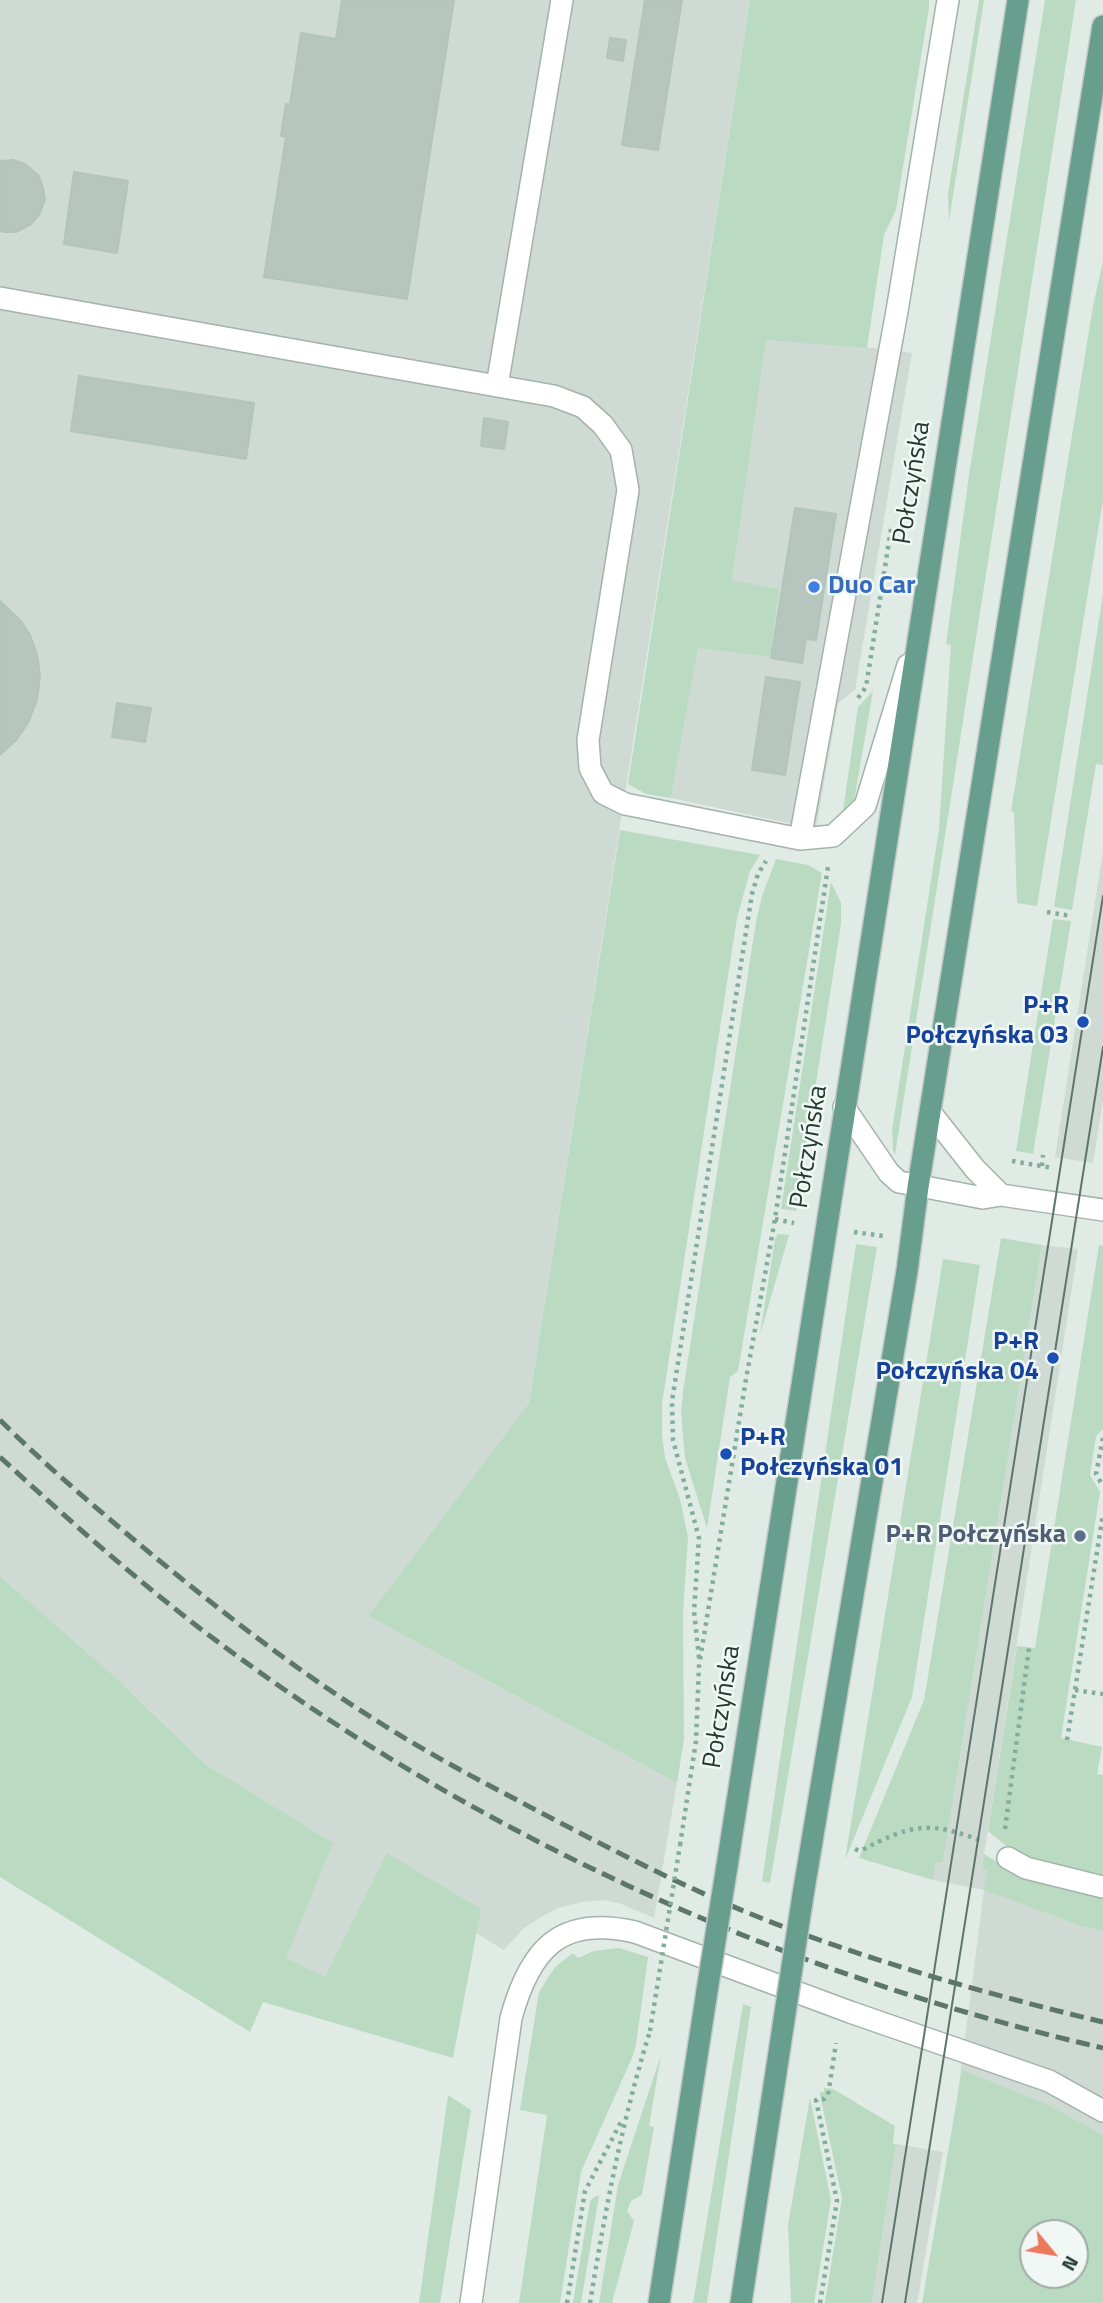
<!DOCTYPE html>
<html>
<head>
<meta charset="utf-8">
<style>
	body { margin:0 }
	#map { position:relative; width:1103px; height:2303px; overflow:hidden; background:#e0ebe5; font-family:"Titillium Web",sans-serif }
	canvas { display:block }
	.north { position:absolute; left:1019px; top:2219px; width:70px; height:70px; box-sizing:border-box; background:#f1f7f4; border:2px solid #9eaba6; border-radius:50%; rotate:120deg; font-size:19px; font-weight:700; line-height:28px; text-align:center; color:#223a32 }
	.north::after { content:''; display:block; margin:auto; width:24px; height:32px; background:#ec785d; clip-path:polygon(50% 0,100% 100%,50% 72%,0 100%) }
</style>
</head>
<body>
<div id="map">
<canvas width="1103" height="2303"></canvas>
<div class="north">N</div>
</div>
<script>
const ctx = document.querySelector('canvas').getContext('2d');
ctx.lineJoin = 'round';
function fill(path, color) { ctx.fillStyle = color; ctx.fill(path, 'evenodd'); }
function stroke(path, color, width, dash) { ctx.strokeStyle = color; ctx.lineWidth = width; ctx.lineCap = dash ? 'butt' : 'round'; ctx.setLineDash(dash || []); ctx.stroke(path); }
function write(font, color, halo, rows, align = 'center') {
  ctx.font = font + ' "Titillium Web",sans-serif'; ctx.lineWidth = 5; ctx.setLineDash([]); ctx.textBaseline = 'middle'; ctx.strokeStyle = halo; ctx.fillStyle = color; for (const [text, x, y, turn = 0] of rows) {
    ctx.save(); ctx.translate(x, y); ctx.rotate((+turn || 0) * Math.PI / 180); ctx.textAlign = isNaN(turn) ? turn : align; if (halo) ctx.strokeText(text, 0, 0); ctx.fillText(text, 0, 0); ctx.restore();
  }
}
fill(new Path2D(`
	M 0,0 L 750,0 L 529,1403 L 368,1616 L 677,1783 L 654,1918 L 619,1903 L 603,1900 L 583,1902 L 558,1908 L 543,1916 L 524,1928 L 504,1950 L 388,1879 L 328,1987 L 277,1964 L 332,1843 L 205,1764 L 115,1677 L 0,1576 Z
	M 766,339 L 896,350 L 912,353 L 855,690 L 838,703 L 816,829 L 671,798 L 698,647 L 770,657 L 732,580 Z
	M 1103,851 L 1103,1100 L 1093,1163 L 1055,1157 Z
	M 1042,1245 L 1078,1249 L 982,1868 L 987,1869 L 985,1890 L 1081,1926 L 1103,1931 L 1103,2303 L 931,2303 L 984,1890 L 933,1880 L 936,1862 L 943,1862 ZM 1033,2233 L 1075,2233 L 1075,2275 L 1033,2275 Z
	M 896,2144 L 943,2152 L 917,2303 L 872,2303 Z`), '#cfdad4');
fill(new Path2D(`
	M 750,0 L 929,0 L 929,8 L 896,210 L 884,235 L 867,348 L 766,340 L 732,580 L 779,589 L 770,657 L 698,648 L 671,798 L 646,794 L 628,784 Z
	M 979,0 L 984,0 L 949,221 L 948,194 Z
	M 1045,0 L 1076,0 L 895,1155 L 893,1150 L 892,1130 L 939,829 L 951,645 L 946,644 L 969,475 Z
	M 1103,261 L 1103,500 L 1037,906 L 1017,903 L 1014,812 L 1011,811 L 1093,306 Z
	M 1103,594 L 1103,765 L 1096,764 L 1072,910 L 1054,907 Z
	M 873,691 L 854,801 L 843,811 L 858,707 Z
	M 620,830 L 760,855 L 750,871 L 737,918 L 662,1404 L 662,1435 L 665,1458 L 680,1499 L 688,1537 L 683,1613 L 684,1739 L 677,1783 L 368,1616 L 529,1403 Z
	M 776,859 L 808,865 L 822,873 L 738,1371 L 730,1377 L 707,1528 L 685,1458 L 681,1412 L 683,1391 L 756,922 L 762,896 Z
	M 831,882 L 841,903 L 841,924 L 796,1211 L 781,1209 Z
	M 1053,919 L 1071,921 L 1033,1154 L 1016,1151 Z
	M 778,1234 L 789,1235 L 760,1335 L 775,1239 Z
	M 1001,1238 L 1042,1245 L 943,1862 L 936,1862 L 933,1880 L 859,1858 L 924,1700 Z
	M 856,1244 L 877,1247 L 770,1883 L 762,1881 Z
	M 1099,1245 L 1103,1246 L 1103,1429 L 1096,1436 L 1090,1475 L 1100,1492 L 1061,1738 L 1102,1747 L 1097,1774 L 1103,1775 L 1103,1881 L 1020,1857 L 988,1831 L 1017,1646 L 1035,1648 Z
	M 943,1259 L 980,1265 L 912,1697 L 845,1860 Z
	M 0,1576 L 115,1677 L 205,1764 L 333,1843 L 286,1958 L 325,1977 L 387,1853 L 481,1909 L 453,2058 L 263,2002 L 250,2032 L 0,1877 Z
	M 984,1854 L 1007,1868 L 1047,1883 L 1103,1898 L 1103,1931 L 1081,1926 L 984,1890 L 987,1870 L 982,1869 Z
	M 619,1948 L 648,1957 L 636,2045 L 632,2058 L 581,2172 L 560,2303 L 519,2303 L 547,2115 L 520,2110 L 539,1992 L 555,1967 L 573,1953 L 578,1958 L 594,1951 Z
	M 743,2004 L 751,2007 L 707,2303 L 693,2303 Z
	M 661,2055 L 649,2126 L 654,2127 L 642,2195 L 631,2201 L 627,2211 L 634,2221 L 612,2303 L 599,2303 L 618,2185 Z
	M 962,2070 L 1044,2103 L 1103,2135 L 1103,2303 L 922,2303 ZM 1075,2233 L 1075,2275 L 1033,2275 L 1033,2233 Z
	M 824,2088 L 833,2089 L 895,2126 L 893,2144 L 896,2144 L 872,2303 L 825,2303 L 842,2198 L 820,2095 L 820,2092 L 824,2092 Z
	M 448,2095 L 471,2110 L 440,2303 L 419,2303 Z
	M 810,2098 L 831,2200 L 814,2303 L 791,2303 L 788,2225 Z
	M 596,2196 L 599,2196 L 581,2303 L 573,2303 L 590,2201 Z`), '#badbc1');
const building = new Path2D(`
	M 342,0 L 454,0 L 407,299 L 264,277 L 286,137 L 281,136 L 283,122 L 286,104 L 290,105 L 301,33 L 336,39 Z
	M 645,0 L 682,0 L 658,150 L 622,145 Z
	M 610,38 L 626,40 L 623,61 L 607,58 Z
	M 13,160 L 25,164 L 39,176 L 43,188 L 45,200 L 39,215 L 31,224 L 16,232 L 6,232 L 0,231 L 0,161 Z
	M 74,172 L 128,181 L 117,253 L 64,244 Z
	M 79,376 L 254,403 L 246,459 L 71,431 Z
	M 484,418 L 508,422 L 504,449 L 481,446 Z
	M 795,508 L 836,514 L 816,640 L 806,639 L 802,663 L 771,658 Z
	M 0,601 L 21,621 L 30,635 L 37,654 L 40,676 L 37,700 L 28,723 L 17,739 L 0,755 Z
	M 766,677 L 800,682 L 785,775 L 752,770 Z
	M 117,703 L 151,708 L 145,742 L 112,737 Z`);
fill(building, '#b6c5be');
stroke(building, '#b3c4bc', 2);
const minor = new Path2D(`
	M 562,0 L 497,386 L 554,396 L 583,407 L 603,425 L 621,450 L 628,490 L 588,740 L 590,768 L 603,793 L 625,804 L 800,839 L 833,836 L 865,806 L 908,665
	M 0,298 L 497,386
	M 800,839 L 897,311 L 948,0
	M 844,1107 L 889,1173 L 899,1182 L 983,1198 L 1001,1195 L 1103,1210
	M 930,1112 L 975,1169 L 1001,1195
	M 1008,1858 L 1026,1868 L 1103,1887
	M 471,2303 L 511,2018 C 530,1949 560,1915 635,1932 L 850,2012 L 1049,2081 L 1103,2111`);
const major = new Path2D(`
	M 727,1866 L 1018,0
	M 803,1895 L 907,1271 L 918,1187 L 1103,26
	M 659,2303 L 707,1991
	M 741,2303 L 784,2020`);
stroke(minor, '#a3b2ac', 24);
stroke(major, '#c1c8c6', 24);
stroke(new Path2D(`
	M 858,698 L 866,687 L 891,529
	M 1047,912 L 1071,916
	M 1012,1161 L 1053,1168
	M 1042,1166 L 1043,1155
	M 775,1219 L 794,1223
	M 854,1232 L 883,1236
	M 1103,1438 L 1096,1474 L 1103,1486
	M 699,1658 L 694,1611 L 699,1538 L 673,1440 L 672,1401 L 752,894 L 758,874 L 766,861
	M 1075,1690 L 1103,1694
	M 1067,1740 L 1103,1514
	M 1005,1829 L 1029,1648
	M 680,1845 L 696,1741 L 699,1666 L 746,1379 L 775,1219 L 828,867
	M 855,1849 L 860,1851 C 912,1824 929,1820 984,1842
	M 567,2303 L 585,2191 L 622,2120
	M 590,2303 C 605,2211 622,2121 650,2031
	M 820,2303 L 837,2201 L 816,2100 L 824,2099 L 828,2095 L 836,2043`), '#82ad9d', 4.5, [3.5, 5]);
stroke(minor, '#fff', 21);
stroke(major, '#679e8d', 21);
stroke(new Path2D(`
	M 882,2303 L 1103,896
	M 905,2303 L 1103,1047`), '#5c766e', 2);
stroke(new Path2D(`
	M 0,1420 C 42,1462 88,1501 133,1539 C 214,1606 296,1671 385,1726 C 439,1760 496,1789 553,1819 C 628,1858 704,1897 784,1927 C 888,1966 995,1996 1103,2022
	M 0,1457 C 62,1514 126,1571 193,1623 C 461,1829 774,1972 1103,2048`), '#5c766e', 5, [14, 7]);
const majorBridge = new Path2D(`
	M 707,1991 L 727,1866
	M 784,2020 L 803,1895`);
stroke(majorBridge, '#c1c8c6', 24, []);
stroke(new Path2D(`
	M 650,2031 L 680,1845`), '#82ad9d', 4.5, [3.5, 5]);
stroke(majorBridge, '#679e8d', 21);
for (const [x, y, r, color] of [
	[814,587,7,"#3f7fe0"],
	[1083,1022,7,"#1a4fb4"],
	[1053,1358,7,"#1a4fb4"],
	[726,1454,7,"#1a4fb4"],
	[1080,1536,7,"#5c6f8a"]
]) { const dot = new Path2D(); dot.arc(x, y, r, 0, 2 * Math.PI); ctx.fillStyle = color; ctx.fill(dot); stroke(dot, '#f1f7f4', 2.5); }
write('26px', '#223a32', '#f1f7f4', [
	["Połczyńska",913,483,-81],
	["Połczyńska",810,1147,-81],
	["Połczyńska",723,1707,-81]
]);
write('bold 26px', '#366cbe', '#f1f7f4', [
	["Duo Car",828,587]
], 'left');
write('bold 26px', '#164399', '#f1f7f4', [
	["P+R",1069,1007],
	["Połczyńska 03",1069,1037],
	["P+R",1039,1343],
	["Połczyńska 04",1039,1373],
	["P+R",740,1439,"left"],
	["Połczyńska 01",740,1469,"left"]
], 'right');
write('bold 26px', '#4e5e75', '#f1f7f4', [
	["P+R Połczyńska",1066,1536]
], 'right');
</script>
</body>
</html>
